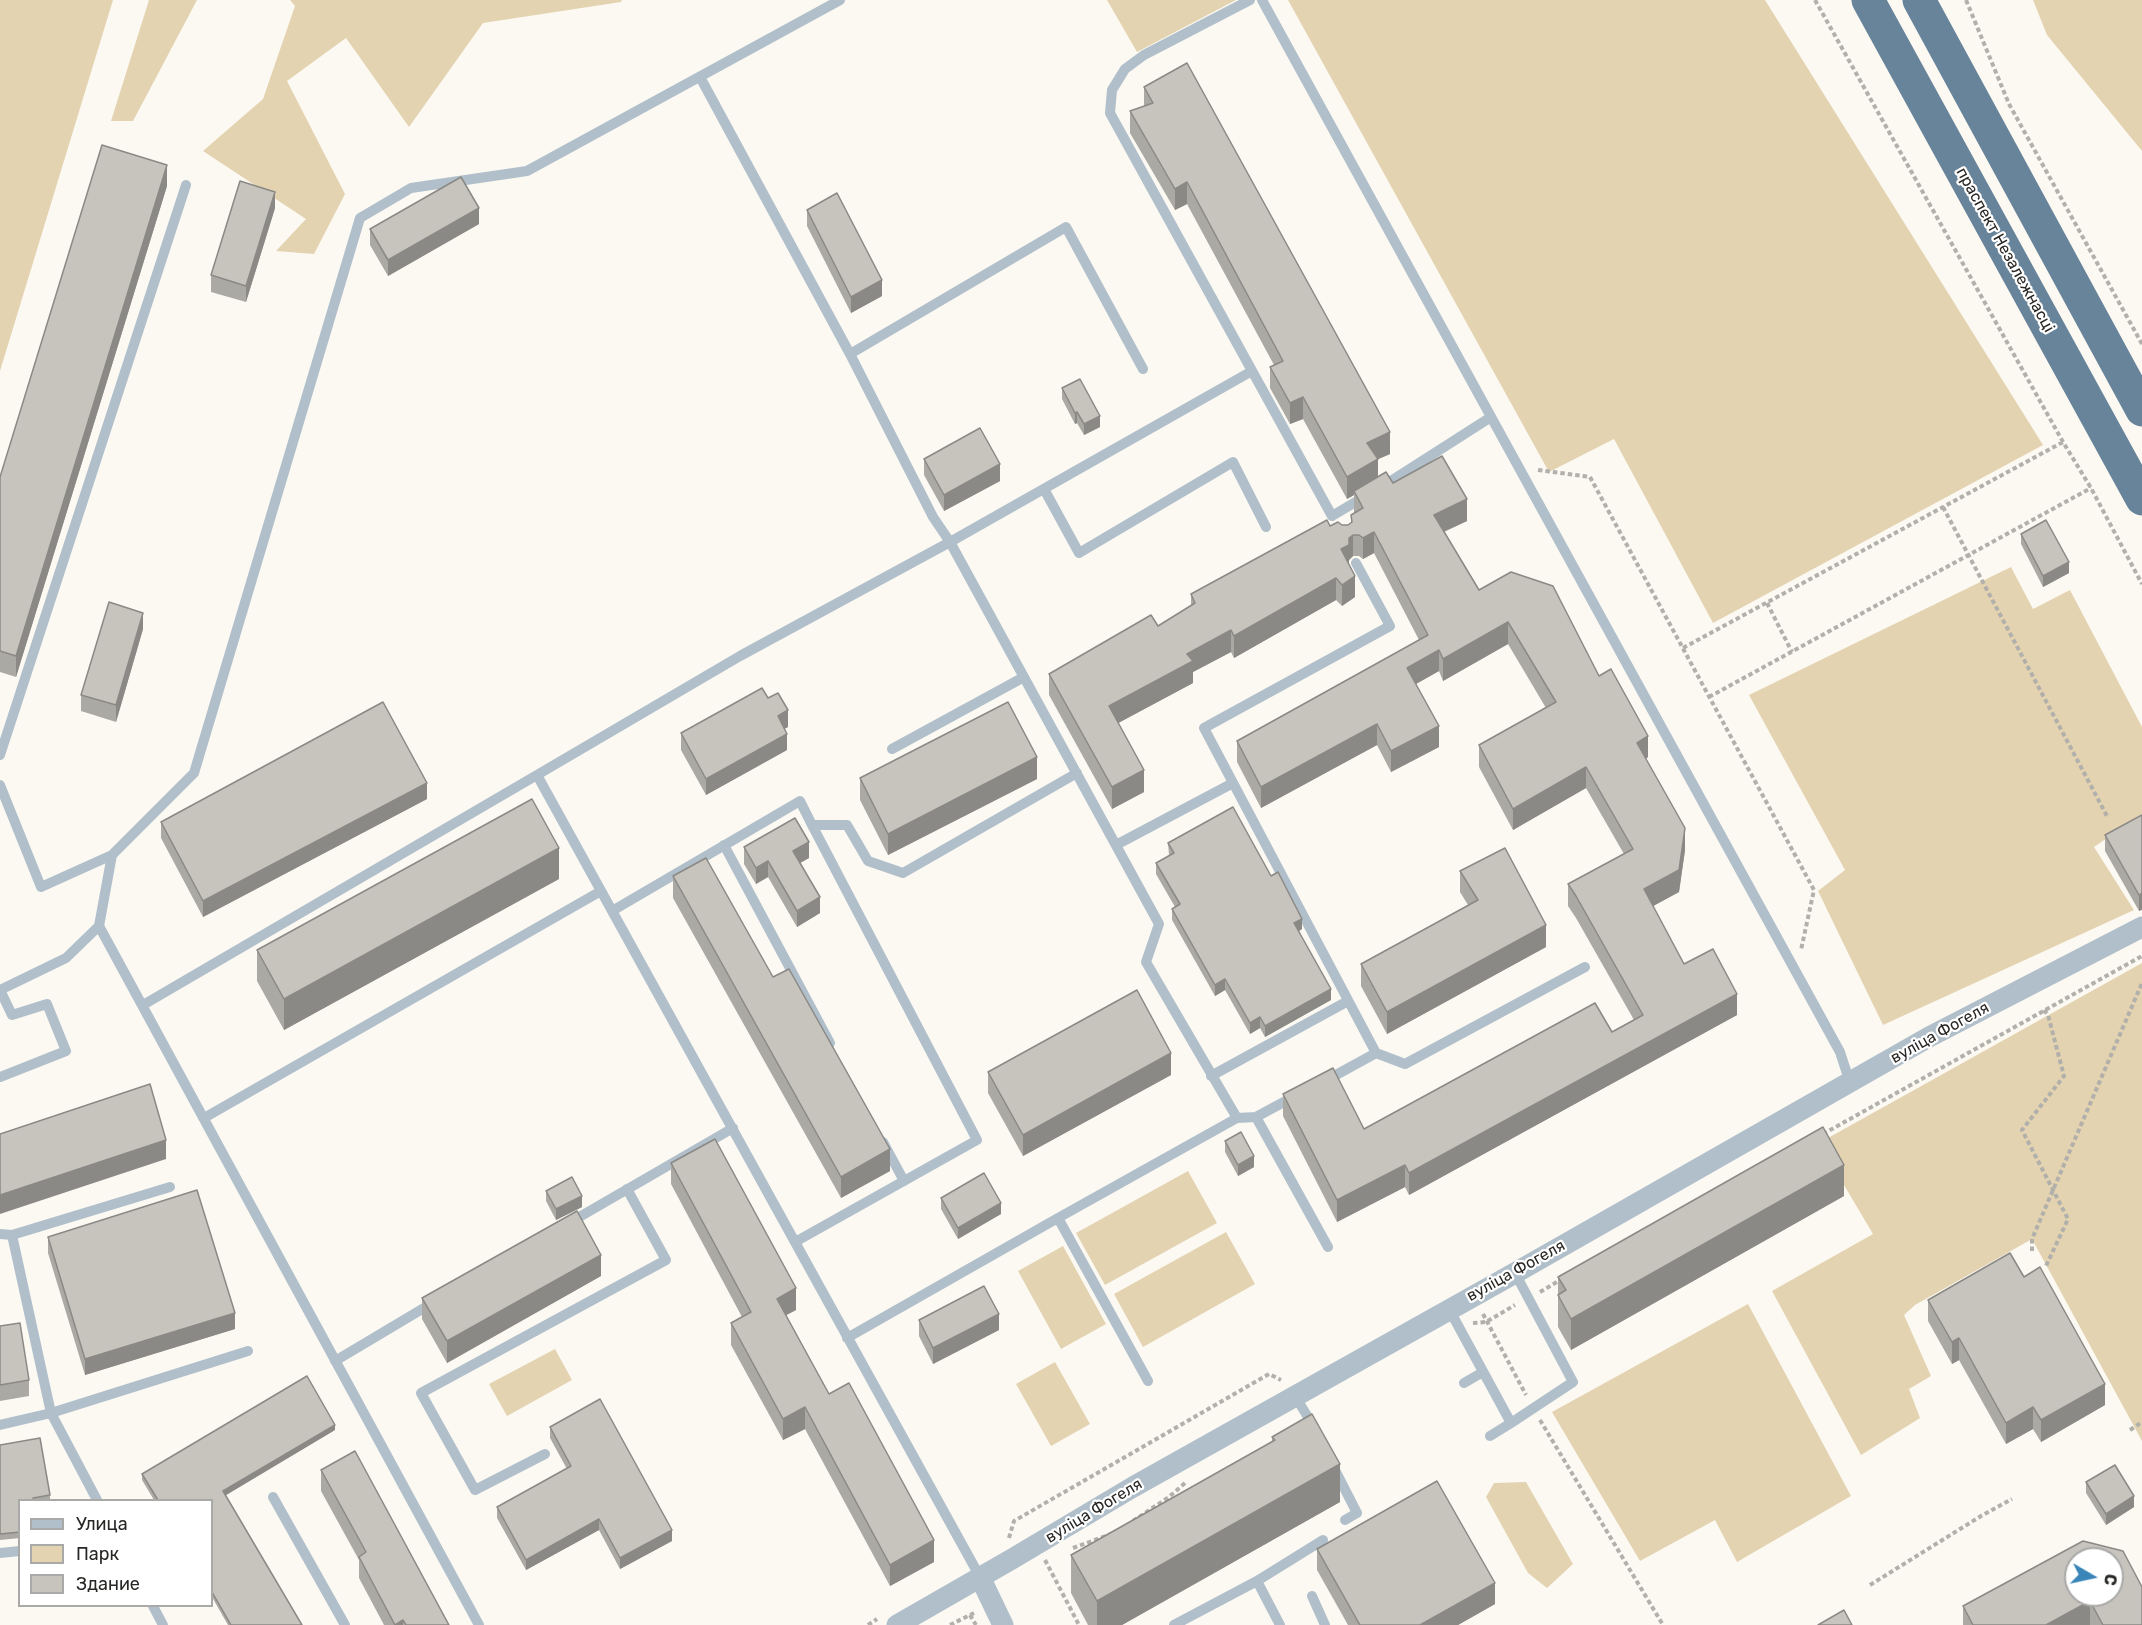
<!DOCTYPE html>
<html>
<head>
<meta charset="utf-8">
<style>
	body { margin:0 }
	#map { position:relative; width:2142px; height:1625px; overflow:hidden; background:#fcf9f3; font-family:Rubik,sans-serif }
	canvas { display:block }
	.legend { position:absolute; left:18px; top:1499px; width:195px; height:108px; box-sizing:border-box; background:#fff; border:2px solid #a9a9a8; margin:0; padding:8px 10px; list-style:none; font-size:18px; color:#282725 }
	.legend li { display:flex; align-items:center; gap:12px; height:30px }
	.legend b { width:30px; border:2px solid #a9a9a8 }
	.north { position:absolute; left:2064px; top:1547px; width:60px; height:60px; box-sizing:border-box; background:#fff; border:2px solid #a9a9a8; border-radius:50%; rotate:99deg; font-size:16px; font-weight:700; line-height:24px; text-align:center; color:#282725 }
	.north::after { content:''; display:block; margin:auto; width:21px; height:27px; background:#3a86b9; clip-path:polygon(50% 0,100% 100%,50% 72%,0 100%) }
</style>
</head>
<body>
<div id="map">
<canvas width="2142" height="1625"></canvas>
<ul class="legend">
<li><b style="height:8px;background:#b0bfca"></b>Улица</li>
<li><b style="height:16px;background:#e4d3b1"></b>Парк</li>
<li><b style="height:16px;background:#c7c4be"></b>Здание</li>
</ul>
<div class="north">С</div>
</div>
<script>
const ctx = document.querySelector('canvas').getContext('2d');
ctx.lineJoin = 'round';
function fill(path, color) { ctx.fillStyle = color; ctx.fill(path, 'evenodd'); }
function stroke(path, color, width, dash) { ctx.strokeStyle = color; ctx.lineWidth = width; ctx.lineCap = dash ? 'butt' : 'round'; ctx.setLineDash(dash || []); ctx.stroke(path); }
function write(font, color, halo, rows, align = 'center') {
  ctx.font = font + ' Rubik,sans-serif'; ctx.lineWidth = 4.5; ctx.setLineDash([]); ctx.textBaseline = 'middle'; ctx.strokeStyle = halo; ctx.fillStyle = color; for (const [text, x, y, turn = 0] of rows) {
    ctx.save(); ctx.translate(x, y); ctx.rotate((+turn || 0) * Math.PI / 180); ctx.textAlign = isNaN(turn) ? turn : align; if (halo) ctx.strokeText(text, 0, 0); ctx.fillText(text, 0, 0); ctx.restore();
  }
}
fill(new Path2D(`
	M 0,0 L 113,0 L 0,371 Z
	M 149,0 L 197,0 L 133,121 L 111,121 Z
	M 290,0 L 622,0 L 621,2 L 483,23 L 409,127 L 346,38 L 287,81 L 345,194 L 314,254 L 276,251 L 306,219 L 203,151 L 263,99 L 295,6 Z
	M 1107,0 L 1236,0 L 1137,52 Z
	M 1288,0 L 1765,0 L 2043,445 L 1713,623 L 1614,439 L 1549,472 Z
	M 2033,0 L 2142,0 L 2142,151 L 2047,35 Z
	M 2011,567 L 2033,609 L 2070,590 L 2142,727 L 2142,814 L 2094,847 L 2134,910 L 1883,1025 L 1818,891 L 1845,870 L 1749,695 Z
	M 2142,963 L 2142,1441 L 2032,1239 L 1915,1305 L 1904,1315 L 1931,1376 L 1909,1389 L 1920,1418 L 1861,1455 L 1772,1291 L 1873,1234 L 1819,1143 Z
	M 1188,1171 L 1217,1223 L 1105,1285 L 1076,1233 Z
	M 1226,1232 L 1255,1284 L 1143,1347 L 1114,1294 Z
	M 1063,1246 L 1106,1324 L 1061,1349 L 1018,1271 Z
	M 1748,1304 L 1851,1496 L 1737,1562 L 1715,1520 L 1640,1561 L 1552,1412 Z
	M 555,1349 L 572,1380 L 507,1416 L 489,1384 Z
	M 1055,1362 L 1090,1424 L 1051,1446 L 1016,1384 Z
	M 1526,1482 L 1573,1564 L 1547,1588 L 1528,1573 L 1486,1497 L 1494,1483 Z`), '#e4d3b1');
stroke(new Path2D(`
	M 1815,0 L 2063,442 L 2091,488 L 2142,584
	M 1966,0 L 2009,104 L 2142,344
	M 1538,470 L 1590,477 L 1814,890 L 1801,950
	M 1943,507 L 2108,818
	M 1767,603 L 1792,652
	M 1683,648 L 2063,442
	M 1709,697 L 2091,488
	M 2044,1010 L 2048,1015 L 2064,1076 L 2022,1130 L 2068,1219 L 2046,1266
	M 1823,1134 L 2142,956
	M 2032,1251 L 2032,1239 L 2142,983
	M 1540,1292 L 1562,1279
	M 1483,1314 L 1526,1395
	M 1473,1323 L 1486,1322 L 1515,1305
	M 1540,1420 L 1663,1625
	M 2130,1430 L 2142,1422
	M 1133,1521 L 1169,1497 L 1185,1483
	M 1009,1538 L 1014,1521 L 1269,1374 L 1281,1380
	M 1073,1548 L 1111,1534
	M 1045,1560 L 1079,1625
	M 1870,1585 L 1981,1516 L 2012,1499
	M 970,1615 L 976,1625
	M 868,1625 L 877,1619
	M 950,1625 L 974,1613`), '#b2b0ab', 4, [4.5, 3]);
stroke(new Path2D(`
	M 1250,0 L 1144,55 L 1125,69 L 1112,90 L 1110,113 L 1332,516 L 1364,497
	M 1262,0 L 1840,1052 L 1850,1083
	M 700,77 L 850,354
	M 1143,369 L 1066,227 L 850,354 L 933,517 L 950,542 L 1159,924 L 1146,962 L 1237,1118 L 1058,1218 L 1148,1381
	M 1380,488 L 1491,417
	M 1044,489 L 1079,553 L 1233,462 L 1266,527
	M 1356,563 L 1390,626 L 1204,728 L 1376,1053
	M 892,749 L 1024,677
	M 0,755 L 186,185
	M 537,775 L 740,656 L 950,542 L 1252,371
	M 0,785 L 41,887 L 112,855 L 99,926 L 66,958 L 0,990
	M 724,845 L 830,1043
	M 1116,845 L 1233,783
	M 112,855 L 194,773 L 360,218 L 411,188 L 527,171 L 840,0
	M 612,911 L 800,801 L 812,825 L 847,825 L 868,861 L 903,873 L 1077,773
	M 99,926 L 479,1625
	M 143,1005 L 537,775 L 980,1577
	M 1211,1076 L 1348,1001
	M 0,1077 L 66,1051 L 47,1004 L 12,1015 L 0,990
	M 1325,1081 L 1376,1053 L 1405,1064 L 1585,967
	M 1256,1117 L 1295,1096
	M 204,1118 L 601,891
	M 1237,1118 L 1256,1117 L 1328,1247
	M 883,1142 L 904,1181
	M 170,1187 L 12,1235 L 51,1413 L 248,1351
	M 569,1223 L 733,1128
	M 0,1234 L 12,1235
	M 795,1242 L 977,1140 L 812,825
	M 1449,1309 L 1511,1423 L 1573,1382 L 1515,1273
	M 847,1338 L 1058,1218
	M 335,1361 L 434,1302
	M 1464,1383 L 1483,1372
	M 1295,1396 L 1314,1427
	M 0,1425 L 51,1413 L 97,1500
	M 1490,1436 L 1511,1423
	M 545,1454 L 475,1490 L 421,1393 L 666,1260 L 627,1189
	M 1334,1468 L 1357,1513 L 1345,1520
	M 273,1497 L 345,1625
	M 0,1553 L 20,1551
	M 1257,1581 L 1280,1625
	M 1312,1596 L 1325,1625
	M 153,1606 L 163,1625
	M 1174,1625 L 1257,1581 L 1323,1540`), '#b0bfca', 10);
stroke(new Path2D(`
	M 980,1577 L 1003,1625
	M 897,1625 L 1012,1559 L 1133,1487 L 1515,1273 L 1929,1037 L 2142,927`), '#b0bfca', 21);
stroke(new Path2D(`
	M 1868,0 L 2142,499
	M 1919,0 L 2142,410`), '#68849a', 33);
fill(new Path2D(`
	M 1144,87 L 1390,454 L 1378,459 L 1378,477 L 1393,483 L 1467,521 L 1444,532 L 1479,590 L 1599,676 L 1648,757 L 1646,759 L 1685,850 L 1679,892 L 1653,906 L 1684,964 L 1737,1015 L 1409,1195 L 1405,1187 L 1337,1222 L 1283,1116 L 1283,1094 L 1364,1129 L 1612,1032 L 1634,1020 L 1576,918 L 1568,906 L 1568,884 L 1624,854 L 1586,788 L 1513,830 L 1479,767 L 1479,745 L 1546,708 L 1508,644 L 1443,681 L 1439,671 L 1416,684 L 1439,747 L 1391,772 L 1377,745 L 1261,808 L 1237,762 L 1237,741 L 1419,640 L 1374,553 L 1363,559 L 1359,556 L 1353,556 L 1349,560 L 1349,565 L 1355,597 L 1342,606 L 1336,600 L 1234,658 L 1231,652 L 1193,672 L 1193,683 L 1118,723 L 1144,792 L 1112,809 L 1049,695 L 1049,674 L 1158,626 L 1191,606 L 1191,594 L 1330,526 L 1348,525 L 1351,522 L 1354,513 L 1354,495 L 1347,499 L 1303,419 L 1290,424 L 1270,388 L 1270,367 L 1274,365 L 1187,204 L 1175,210 L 1130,133 L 1130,111 L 1144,106 Z
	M 167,186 L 16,677 L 0,672 L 0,477 Z
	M 275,208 L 246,302 L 211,292 L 211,275 Z
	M 807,210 L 882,296 L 851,313 L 807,226 Z
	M 479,224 L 388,276 L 370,245 L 370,229 Z
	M 1062,388 L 1100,427 L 1084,435 L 1077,423 L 1075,424 L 1062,399 Z
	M 924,459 L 1000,481 L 944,511 L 924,475 Z
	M 2021,534 L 2069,573 L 2043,587 L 2021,544 Z
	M 143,629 L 116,722 L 81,711 L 81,695 Z
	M 768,698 L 788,727 L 784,729 L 787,750 L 706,795 L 681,750 L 681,733 Z
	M 860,778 L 1037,779 L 888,855 L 860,800 Z
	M 427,799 L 203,917 L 161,838 L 161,822 Z
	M 2142,815 L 2139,911 L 2105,851 L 2105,835 Z
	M 1168,843 L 1302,929 L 1299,931 L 1331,1000 L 1265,1037 L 1260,1028 L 1250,1034 L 1225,990 L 1215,996 L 1172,920 L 1172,909 L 1175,907 L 1156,874 L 1156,863 L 1169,855 Z
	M 744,847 L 809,858 L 800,863 L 820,913 L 797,927 L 768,877 L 756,884 L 744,864 Z
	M 1460,871 L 1546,947 L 1387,1034 L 1361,986 L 1361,964 L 1468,905 L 1460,892 Z
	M 673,876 L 773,977 L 890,1171 L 841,1198 L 673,898 Z
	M 559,879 L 284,1030 L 257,981 L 257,950 Z
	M 988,1072 L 1171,1075 L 1023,1156 L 988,1093 Z
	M 1225,1141 L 1254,1167 L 1238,1176 L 1225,1152 Z
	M 671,1163 L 796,1310 L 786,1315 L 829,1394 L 934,1562 L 890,1586 L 805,1429 L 783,1440 L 731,1345 L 731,1323 L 742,1317 L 671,1184 Z
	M 546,1191 L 582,1207 L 556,1220 L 546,1201 Z
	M 1844,1196 L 1571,1350 L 1558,1327 L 1558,1277 Z
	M 941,1198 L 1001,1214 L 958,1239 L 941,1209 Z
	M 48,1237 L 235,1329 L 85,1375 L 48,1253 Z
	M 601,1276 L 447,1363 L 422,1319 L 422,1298 Z
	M 2024,1277 L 2105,1405 L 2041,1442 L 2033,1429 L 2006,1444 L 1959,1360 L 1952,1364 L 1928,1321 L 1928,1300 Z
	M 919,1320 L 999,1330 L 933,1364 L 919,1336 Z
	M 0,1326 L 29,1380 L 29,1396 L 0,1401 Z
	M 550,1427 L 672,1541 L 620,1569 L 599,1530 L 526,1570 L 497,1518 L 497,1507 L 567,1469 L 550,1438 Z
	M 335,1430 L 225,1495 L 302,1625 L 228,1625 L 212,1597 L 212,1500 L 154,1500 L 142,1480 L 142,1474 Z
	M 1272,1437 L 1340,1502 L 1122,1625 L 1088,1625 L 1071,1593 L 1071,1555 L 1272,1442 Z
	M 0,1445 L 50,1495 L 50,1500 L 20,1500 L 20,1538 L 0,1540 Z
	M 321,1470 L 449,1625 L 384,1625 L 359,1578 L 359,1560 L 321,1491 Z
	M 2086,1482 L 2134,1507 L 2106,1525 L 2086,1493 Z
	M 1317,1549 L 1495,1604 L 1458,1625 L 1348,1625 L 1317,1570 Z
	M 2142,1587 L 2142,1625 L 1963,1625 L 1963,1606 Z`), '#aba9a3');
fill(new Path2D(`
	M 167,165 L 167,186 L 16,677 L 16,656 Z
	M 1187,182 L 1187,204 L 1175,210 L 1175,189 Z
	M 275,192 L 275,208 L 246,302 L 246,286 Z
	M 479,208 L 479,224 L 388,276 L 388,260 Z
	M 882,280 L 882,296 L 851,313 L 851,297 Z
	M 1303,397 L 1303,419 L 1290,424 L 1290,403 Z
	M 1077,412 L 1077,423 L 1075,424 L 1075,413 Z
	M 1100,416 L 1100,427 L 1084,435 L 1084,424 Z
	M 1390,432 L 1390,454 L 1367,464 L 1367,443 Z
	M 1378,459 L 1378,481 L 1354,491 L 1354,495 L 1347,499 L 1347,477 Z
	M 1000,464 L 1000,481 L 944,511 L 944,495 Z
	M 1467,499 L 1467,521 L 1434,536 L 1434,515 Z
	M 1374,532 L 1374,553 L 1363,559 L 1363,538 Z
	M 1353,535 L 1353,556 L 1349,560 L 1349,538 Z
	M 1349,545 L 1349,566 L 1341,549 Z
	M 2069,562 L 2069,573 L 2043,587 L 2043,576 Z
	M 1355,576 L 1355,597 L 1342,606 L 1342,585 Z
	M 1336,578 L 1336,600 L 1234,658 L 1234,636 Z
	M 143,613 L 143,629 L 116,722 L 116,705 Z
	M 1508,622 L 1508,644 L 1443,681 L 1443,659 Z
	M 1231,630 L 1231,652 L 1193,672 L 1193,683 L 1109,728 L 1109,706 L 1187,654 Z
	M 1439,650 L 1439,671 L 1407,689 L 1407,668 Z
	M 788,710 L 788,727 L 778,732 L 778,716 Z
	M 1377,724 L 1377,745 L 1261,808 L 1261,787 Z
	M 1439,726 L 1439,747 L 1391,772 L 1391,751 Z
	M 787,734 L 787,750 L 706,795 L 706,779 Z
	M 1648,736 L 1648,757 L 1637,764 L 1637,743 Z
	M 1037,757 L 1037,779 L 888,855 L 888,834 Z
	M 1586,767 L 1586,788 L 1513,830 L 1513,809 Z
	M 1144,770 L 1144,792 L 1112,809 L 1112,787 Z
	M 427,783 L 427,799 L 203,917 L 203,901 Z
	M 1685,828 L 1685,850 L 1679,892 L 1644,911 L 1644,889 Z
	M 809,842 L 809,858 L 793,867 L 793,851 Z
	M 559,848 L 559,879 L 284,1030 L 284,999 Z
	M 768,861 L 768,877 L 756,884 L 756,868 Z
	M 2142,893 L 2142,910 L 2139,911 L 2139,895 Z
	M 820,897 L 820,913 L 797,927 L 797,911 Z
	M 1302,919 L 1302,929 L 1294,934 L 1294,923 Z
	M 1546,925 L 1546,947 L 1387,1034 L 1387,1012 Z
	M 1225,979 L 1225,990 L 1215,996 L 1215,985 Z
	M 1331,989 L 1331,1000 L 1265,1037 L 1265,1026 Z
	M 1737,994 L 1737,1015 L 1409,1195 L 1409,1173 Z
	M 1260,1017 L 1260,1028 L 1250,1034 L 1250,1023 Z
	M 1171,1053 L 1171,1075 L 1023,1156 L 1023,1135 Z
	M 166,1140 L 166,1159 L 0,1214 L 0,1195 Z
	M 890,1149 L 890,1171 L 841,1198 L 841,1177 Z
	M 1254,1156 L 1254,1167 L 1238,1176 L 1238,1165 Z
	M 1405,1165 L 1405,1187 L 1337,1222 L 1337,1200 Z
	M 1844,1165 L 1844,1196 L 1571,1350 L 1571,1319 Z
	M 582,1196 L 582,1207 L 556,1220 L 556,1209 Z
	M 1001,1203 L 1001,1214 L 958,1239 L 958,1228 Z
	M 601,1255 L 601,1276 L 447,1363 L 447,1341 Z
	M 796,1288 L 796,1310 L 777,1320 L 777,1299 Z
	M 235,1313 L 235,1329 L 85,1375 L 85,1359 Z
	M 999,1314 L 999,1330 L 933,1364 L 933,1348 Z
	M 1959,1338 L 1959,1360 L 1952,1364 L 1952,1342 Z
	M 2105,1384 L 2105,1405 L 2041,1442 L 2041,1420 Z
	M 805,1407 L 805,1429 L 783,1440 L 783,1419 Z
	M 2033,1407 L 2033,1429 L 2006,1444 L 2006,1423 Z
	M 335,1425 L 335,1430 L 223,1497 L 223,1491 Z
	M 1340,1464 L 1340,1502 L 1122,1625 L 1097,1625 L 1097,1601 Z
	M 2134,1496 L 2134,1507 L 2106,1525 L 2106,1514 Z
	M 599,1519 L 599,1530 L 526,1570 L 526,1560 Z
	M 672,1530 L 672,1541 L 620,1569 L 620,1558 Z
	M 934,1540 L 934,1562 L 890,1586 L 890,1565 Z
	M 1495,1583 L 1495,1604 L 1458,1625 L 1420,1625 Z
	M 2090,1601 L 2090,1625 L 2046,1625 Z
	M 403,1620 L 403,1625 L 395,1625 Z`), '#8b8985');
const building = new Path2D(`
	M 1187,63 L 1390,432 L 1367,443 L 1378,459 L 1347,477 L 1303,397 L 1290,403 L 1270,367 L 1283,361 L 1187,182 L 1175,189 L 1130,111 L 1153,103 L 1144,87 Z
	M 102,145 L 167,165 L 16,656 L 0,651 L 0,477 Z
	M 461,177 L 479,208 L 388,260 L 370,229 Z
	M 240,181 L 275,192 L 246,286 L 211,275 Z
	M 837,193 L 882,280 L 851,297 L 807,210 Z
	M 1080,379 L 1100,416 L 1084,424 L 1077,412 L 1075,413 L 1062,388 Z
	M 980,428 L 1000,464 L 944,495 L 924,459 Z
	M 1442,456 L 1467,499 L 1434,515 L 1479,590 L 1511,572 L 1553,586 L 1599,676 L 1611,669 L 1648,736 L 1637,743 L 1685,828 L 1679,870 L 1644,889 L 1684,964 L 1713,949 L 1737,994 L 1409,1173 L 1405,1165 L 1337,1200 L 1283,1094 L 1333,1068 L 1364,1129 L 1595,1003 L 1612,1032 L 1643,1015 L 1576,896 L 1568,884 L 1633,849 L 1586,767 L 1513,809 L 1479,745 L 1556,702 L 1508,622 L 1443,659 L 1439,650 L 1407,668 L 1439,726 L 1391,751 L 1377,724 L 1261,787 L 1237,741 L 1428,635 L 1374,532 L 1363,538 L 1359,535 L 1353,535 L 1349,538 L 1349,545 L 1341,549 L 1355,576 L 1342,585 L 1336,578 L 1234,636 L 1231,630 L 1187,654 L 1193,661 L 1109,706 L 1144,770 L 1112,787 L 1049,674 L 1151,615 L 1158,626 L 1195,603 L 1191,594 L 1327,520 L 1330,526 L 1338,522 L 1342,525 L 1348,525 L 1352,522 L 1351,515 L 1363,508 L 1354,491 L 1386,472 L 1393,483 Z
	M 2046,520 L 2069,562 L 2043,576 L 2021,534 Z
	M 109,602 L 143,613 L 116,705 L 81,695 Z
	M 762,688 L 768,698 L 778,693 L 788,710 L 778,716 L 787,734 L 706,779 L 681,733 Z
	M 383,702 L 427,783 L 203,901 L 161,822 Z
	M 1008,702 L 1037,757 L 888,834 L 860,778 Z
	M 532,799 L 559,848 L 284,999 L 257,950 Z
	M 1233,807 L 1271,876 L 1278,872 L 1302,919 L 1294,923 L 1331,989 L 1265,1026 L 1260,1017 L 1250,1023 L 1225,979 L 1215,985 L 1172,909 L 1180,904 L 1156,863 L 1174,853 L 1168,843 Z
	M 2142,815 L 2142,893 L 2139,895 L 2105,835 Z
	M 795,818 L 809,842 L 793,851 L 820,897 L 797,911 L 768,861 L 756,868 L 744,847 Z
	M 1505,848 L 1546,925 L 1387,1012 L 1361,964 L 1478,900 L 1460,871 Z
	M 706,858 L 773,977 L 789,969 L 890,1149 L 841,1177 L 673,876 Z
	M 1137,990 L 1171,1053 L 1023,1135 L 988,1072 Z
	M 150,1084 L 166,1140 L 0,1195 L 0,1134 Z
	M 1823,1127 L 1844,1165 L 1571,1319 L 1558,1295 L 1566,1290 L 1558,1277 Z
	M 1241,1132 L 1254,1156 L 1238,1165 L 1225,1141 Z
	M 715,1139 L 796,1288 L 777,1299 L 829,1394 L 849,1383 L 934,1540 L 890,1565 L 805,1407 L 783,1419 L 731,1323 L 751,1312 L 671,1163 Z
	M 984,1173 L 1001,1203 L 958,1228 L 941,1198 Z
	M 572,1177 L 582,1196 L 556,1209 L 546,1191 Z
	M 197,1190 L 235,1313 L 85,1359 L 48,1237 Z
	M 577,1211 L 601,1255 L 447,1341 L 422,1298 Z
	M 2010,1253 L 2024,1277 L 2040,1267 L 2105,1384 L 2041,1420 L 2033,1407 L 2006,1423 L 1959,1338 L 1952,1342 L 1928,1300 Z
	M 984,1286 L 999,1314 L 933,1348 L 919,1320 Z
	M 20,1323 L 29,1380 L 0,1385 L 0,1326 Z
	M 307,1376 L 335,1425 L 223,1491 L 302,1625 L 231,1625 L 212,1592 L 212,1500 L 158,1500 L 142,1474 Z
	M 600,1399 L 672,1530 L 620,1558 L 599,1519 L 526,1560 L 497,1507 L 571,1466 L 550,1427 Z
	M 1312,1414 L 1340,1464 L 1097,1601 L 1071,1555 L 1275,1440 L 1272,1437 Z
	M 40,1438 L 50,1495 L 33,1498 L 33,1500 L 20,1500 L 20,1532 L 0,1534 L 0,1445 Z
	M 355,1451 L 449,1625 L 406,1625 L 403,1620 L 395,1625 L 359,1557 L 366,1552 L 321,1470 Z
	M 2115,1465 L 2134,1496 L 2106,1514 L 2086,1482 Z
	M 1437,1481 L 1495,1583 L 1420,1625 L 1360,1625 L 1317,1549 Z
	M 2083,1541 L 2123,1551 L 2142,1587 L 2142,1625 L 2103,1625 L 2090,1601 L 2046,1625 L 1973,1625 L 1963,1606 ZM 2076,1559 L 2112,1559 L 2112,1595 L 2076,1595 Z
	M 1844,1610 L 1852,1625 L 1818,1625 Z`);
fill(building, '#c7c4be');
stroke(building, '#8b8985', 1.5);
write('16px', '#282725', '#fff', [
	["праспект Незалежнасці",2005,250,61],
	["вуліца Фогеля",1940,1033,-29],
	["вуліца Фогеля",1516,1271,-29],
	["вуліца Фогеля",1094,1511,-31]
]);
</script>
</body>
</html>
